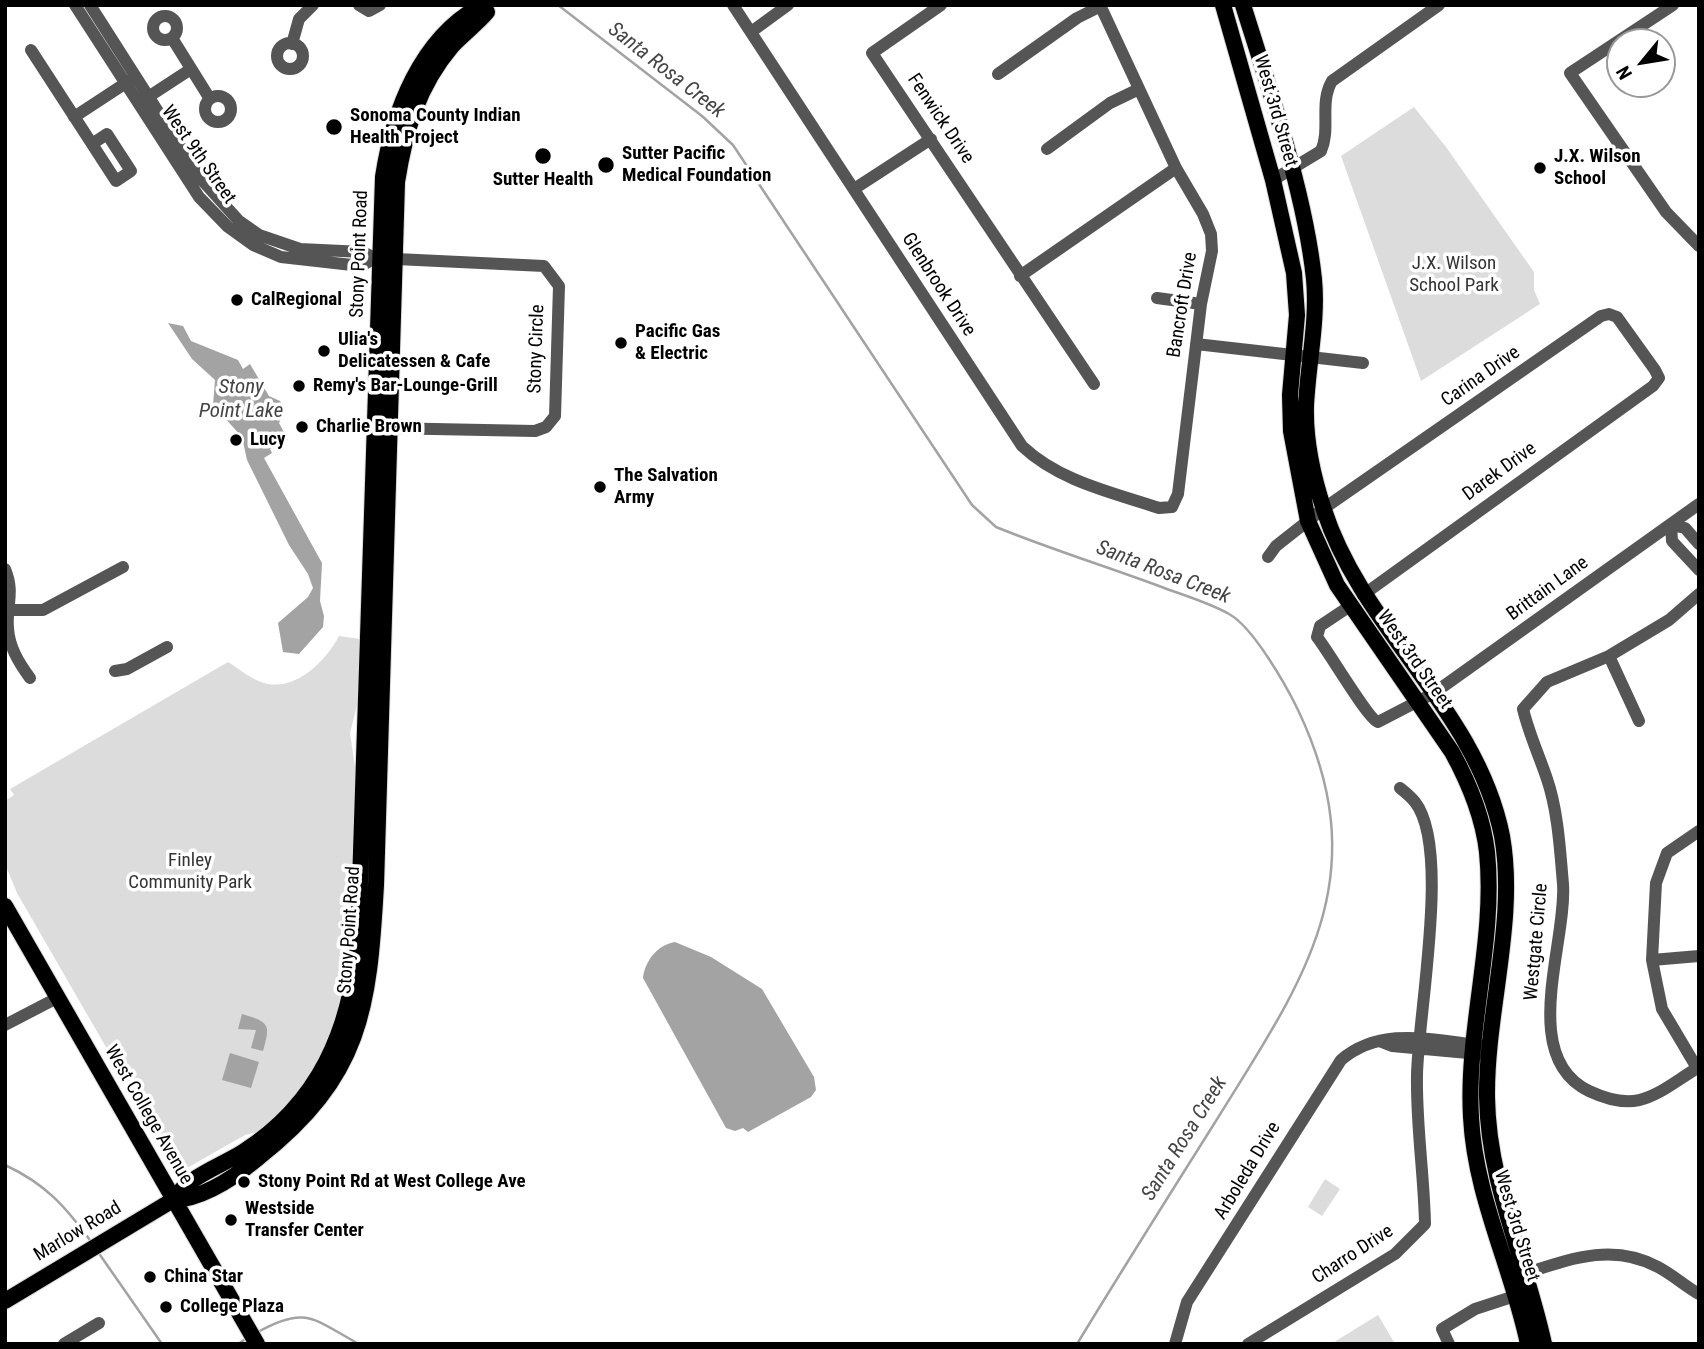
<!DOCTYPE html>
<html>
<head>
<meta charset="utf-8">
<style>
	body { margin:0 }
	#map { position:relative; width:1704px; height:1349px; overflow:hidden; background:#fff; font-family:"Roboto Condensed",sans-serif }
	canvas { display:block }
	.frame { position:absolute; inset:0; border:7px solid #000; pointer-events:none }
	.north { position:absolute; left:1606px; top:28px; width:70px; height:70px; box-sizing:border-box; background:#fff; border:2px solid #999; border-radius:50%; rotate:240deg; font-size:19px; font-weight:700; line-height:28px; text-align:center; color:#000 }
	.north::after { content:''; display:block; margin:auto; width:24px; height:32px; background:#000; clip-path:polygon(50% 0,100% 100%,50% 72%,0 100%) }
</style>
</head>
<body>
<div id="map">
<canvas width="1704" height="1349"></canvas>
<div class="frame"></div>
<div class="north">N</div>
</div>
<script>
const ctx = document.querySelector('canvas').getContext('2d');
ctx.lineJoin = 'round';
function fill(path, color) { ctx.fillStyle = color; ctx.fill(path, 'evenodd'); }
function stroke(path, color, width, dash) { ctx.strokeStyle = color; ctx.lineWidth = width; ctx.lineCap = dash ? 'butt' : 'round'; ctx.setLineDash(dash || []); ctx.stroke(path); }
function write(font, color, halo, rows, align = 'center') {
  ctx.font = font + ' "Roboto Condensed",sans-serif'; ctx.lineWidth = 7; ctx.setLineDash([]); ctx.textBaseline = 'middle'; ctx.strokeStyle = halo; ctx.fillStyle = color; for (const [text, x, y, turn = 0] of rows) {
    ctx.save(); ctx.translate(x, y); ctx.rotate((+turn || 0) * Math.PI / 180); ctx.textAlign = isNaN(turn) ? turn : align; if (halo) ctx.strokeText(text, 0, 0); ctx.fillText(text, 0, 0); ctx.restore();
  }
}
fill(new Path2D(`
	M 1414,107 L 1446,147 L 1534,272 L 1534,290 L 1540,304 L 1421,381 L 1341,156 Z
	M 339,636 L 360,639 L 357,705 L 350,733 L 357,780 L 347,985 L 328,1047 L 293,1101 L 262,1131 L 245,1135 L 180,1172 L 171,1168 L 125,1080 L 17,893 L 5,864 L 5,801 L 14,795 L 10,789 L 228,662 C 239,669 255,682 268,684 C 299,689 326,660 339,636 Z
	M 1325,1179 L 1340,1189 L 1322,1216 L 1308,1207 Z
	M 1378,1315 L 1395,1344 L 1331,1344 Z`), '#dcdcdc');
fill(new Path2D(`
	M 168,323 L 183,326 L 191,341 L 238,360 L 243,369 L 250,364 L 269,396 L 280,401 L 285,410 L 279,423 L 288,440 L 270,449 L 272,453 L 264,458 L 322,563 L 320,601 L 324,616 L 323,627 L 299,654 L 283,652 L 278,623 L 308,597 L 313,588 L 308,574 L 289,545 L 247,460 L 242,437 L 213,405 L 215,380 L 192,359 Z
	M 675,942 L 711,957 L 762,989 L 814,1077 L 816,1090 L 811,1097 L 748,1132 L 743,1128 L 735,1131 L 726,1128 L 643,978 C 645,961 657,945 675,942 Z
	M 242,1014 C 269,1022 271,1024 263,1051 L 251,1048 L 256,1030 L 238,1029 Z
	M 230,1053 L 259,1062 L 251,1088 L 222,1080 Z`), '#a3a3a3');
stroke(new Path2D(`
	M 558,5 L 702,116 L 733,145 L 972,505 L 996,527 C 1050,549 1105,566 1159,586 C 1182,595 1208,602 1229,614 C 1253,627 1286,685 1298,710 C 1379,880 1302,982 1214,1124 C 1168,1197 1122,1270 1077,1344
	M 5,1165 C 46,1184 66,1207 92,1243
	M 98,1252 L 162,1344
	M 256,1333 C 307,1304 314,1320 359,1344
	M 238,1344 L 247,1338`), '#a3a3a3', 2.5);
const major = new Path2D(`
	M 1223,5 L 1273,180 L 1294,273 L 1297,315 L 1290,395 L 1291,431 L 1308,521 L 1337,585 L 1452,752 C 1469,783 1483,817 1487,852 C 1496,940 1466,1029 1471,1117 C 1475,1197 1512,1267 1528,1344
	M 1243,5 C 1269,88 1305,193 1314,279 C 1318,321 1308,363 1306,406 C 1305,441 1313,477 1324,510 C 1363,630 1477,710 1502,836 C 1517,920 1486,1012 1487,1097 C 1488,1183 1526,1260 1544,1344
	M 5,906 L 257,1344
	M 173,1200 C 203,1199 235,1177 258,1158 C 362,1076 369,1009 376,885 L 397,182 C 405,131 418,86 452,46 C 463,34 477,24 487,12
	M 5,1301 L 173,1200 C 189,1176 219,1167 243,1152 C 319,1103 350,1031 358,943 L 383,177 C 393,112 420,38 482,5`);
stroke(major, '#dbdbdb', 18);
stroke(new Path2D(`
	M 75,5 L 199,197 L 228,227 L 253,245 L 281,257 L 361,266 L 375,258
	M 90,5 L 201,179 L 239,221 L 259,235 L 300,249 L 363,252 L 375,258 L 544,266 L 559,286 L 555,416 L 546,427 L 535,431 L 382,428
	M 359,5 L 369,11 L 380,5
	M 733,5 L 1022,446 C 1059,481 1111,492 1159,508 L 1172,507 L 1178,494 L 1201,304 L 1212,251 L 1211,234 L 1203,214 L 1176,168 L 1100,5
	M 941,5 L 872,53 L 1094,384
	M 1673,5 L 1570,73 L 1666,212 L 1699,246
	M153 28a12 12 0 1 1 24 0a12 12 0 1 1-24 0Z
	M 751,32 L 788,5
	M 172,38 L 210,99
	M277 56a13 13 0 1 1 26 0a13 13 0 1 1-26 0Z
	M 292,44 L 299,19 L 313,5
	M 31,50 L 116,181 L 131,171 L 107,134 L 92,144
	M 998,74 L 1077,18 L 1101,6
	M205 109a13 13 0 1 1 26 0a13 13 0 1 1-26 0Z
	M 142,101 L 191,69
	M 74,117 L 132,79
	M 1047,149 L 1110,103 L 1139,89
	M 1273,180 L 1321,151 C 1331,129 1319,103 1332,81 L 1439,5
	M 854,189 L 931,139
	M 1020,276 L 1176,168
	M 1157,298 L 1201,304
	M 1196,344 L 1363,363
	M 1699,544 L 1685,528 L 1671,525 L 1672,541 L 1699,570
	M 1268,557 L 1276,546 L 1323,509 L 1601,316 L 1609,314 L 1617,317 L 1655,370 L 1659,378 L 1653,386 L 1363,595
	M 5,569 C 15,593 6,605 8,628 C 9,647 19,663 30,678
	M 1699,594 L 1669,620 L 1609,656 L 1547,682 L 1523,709 C 1529,734 1539,755 1547,779 C 1558,811 1560,850 1563,884 C 1567,943 1518,1057 1589,1091 C 1640,1115 1656,1093 1699,1067
	M 1350,606 L 1320,626 L 1317,637 C 1329,652 1368,719 1378,722 L 1434,693 L 1699,504
	M 5,610 L 43,610 L 123,567
	M 1609,656 L 1639,721
	M 115,671 L 127,669 L 167,647
	M 1652,960 L 1699,956
	M 5,1025 L 57,998
	M 1379,1041 L 1392,1046 L 1479,1054
	M 1697,1068 L 1662,1009 L 1652,960 L 1656,883 L 1667,853 L 1699,831
	M 1517,1276 C 1565,1261 1610,1241 1658,1267 C 1673,1275 1685,1286 1699,1294
	M 64,1344 L 99,1323
	M 1175,1344 L 1187,1302 L 1341,1060 C 1381,1026 1431,1040 1479,1045
	M 1248,1344 L 1395,1254 L 1425,1224 C 1424,1174 1416,1125 1417,1075 C 1418,1014 1451,848 1415,802 C 1411,797 1405,792 1400,788
	M 1449,1344 L 1442,1329 L 1475,1309 L 1521,1294`), '#555', 12);
stroke(major, '#000', 16);
for (const [x, y, r, color] of [
	[334,127,9,"#000"],
	[543,156,9,"#000"],
	[606,165,9,"#000"],
	[1540,168,7,"#000"],
	[237,300,7,"#000"],
	[621,343,7,"#000"],
	[324,351,7,"#000"],
	[299,386,7,"#000"],
	[302,427,7,"#000"],
	[236,440,7,"#000"],
	[600,487,7,"#000"],
	[244,1182,7,"#000"],
	[231,1220,7,"#000"],
	[150,1277,7,"#000"],
	[166,1307,7,"#000"]
]) { const dot = new Path2D(); dot.arc(x, y, r, 0, 2 * Math.PI); ctx.fillStyle = color; ctx.fill(dot); stroke(dot, '#fff', 2.5); }
write('19px', '#000', '#fff', [
	["West 3rd Street",1275,111,74],
	["Fenwick Drive",940,119,56],
	["West 9th Street",198,155,55],
	["Stony Point Road",360,254,-88],
	["Glenbrook Drive",938,285,57],
	["Bancroft Drive",1183,305,-81],
	["Stony Circle",537,349,-88],
	["Carina Drive",1481,377,-35],
	["Darek Drive",1500,472,-36],
	["Brittain Lane",1548,589,-36],
	["West 3rd Street",1414,660,55],
	["Stony Point Road",350,930,-86],
	["Westgate Circle",1537,942,-85],
	["West College Avenue",148,1115,60],
	["Arboleda Drive",1248,1171,-59],
	["West 3rd Street",1516,1226,73],
	["Marlow Road",78,1232,-31],
	["Charro Drive",1353,1255,-33]
]);
write('bold 19px', '#000', '#fff', [
	["Sonoma County Indian",350,116],
	["Health Project",350,138],
	["Sutter Pacific",622,154],
	["Medical Foundation",622,176],
	["J.X. Wilson",1554,157],
	["School",1554,179],
	["Sutter Health",543,180,"center"],
	["CalRegional",251,300],
	["Pacific Gas",635,332],
	["& Electric",635,354],
	["Ulia's",338,340],
	["Delicatessen & Cafe",338,362],
	["Remy's Bar-Lounge-Grill",313,386],
	["Charlie Brown",316,427],
	["Lucy",250,440],
	["The Salvation",614,476],
	["Army",614,498],
	["Stony Point Rd at West College Ave",258,1182],
	["Westside",245,1209],
	["Transfer Center",245,1231],
	["China Star",164,1277],
	["College Plaza",180,1307]
], 'left');
write('19px', '#333', '#fff', [
	["J.X. Wilson",1454,264],
	["School Park",1454,286],
	["Finley",190,861],
	["Community Park",190,883]
]);
write('italic 21px', '#444', '#fff', [
	["Santa Rosa Creek",666,71,38],
	["Stony",241,388],
	["Point Lake",241,412],
	["Santa Rosa Creek",1163,573,21],
	["Santa Rosa Creek",1185,1139,-58]
]);
</script>
</body>
</html>
